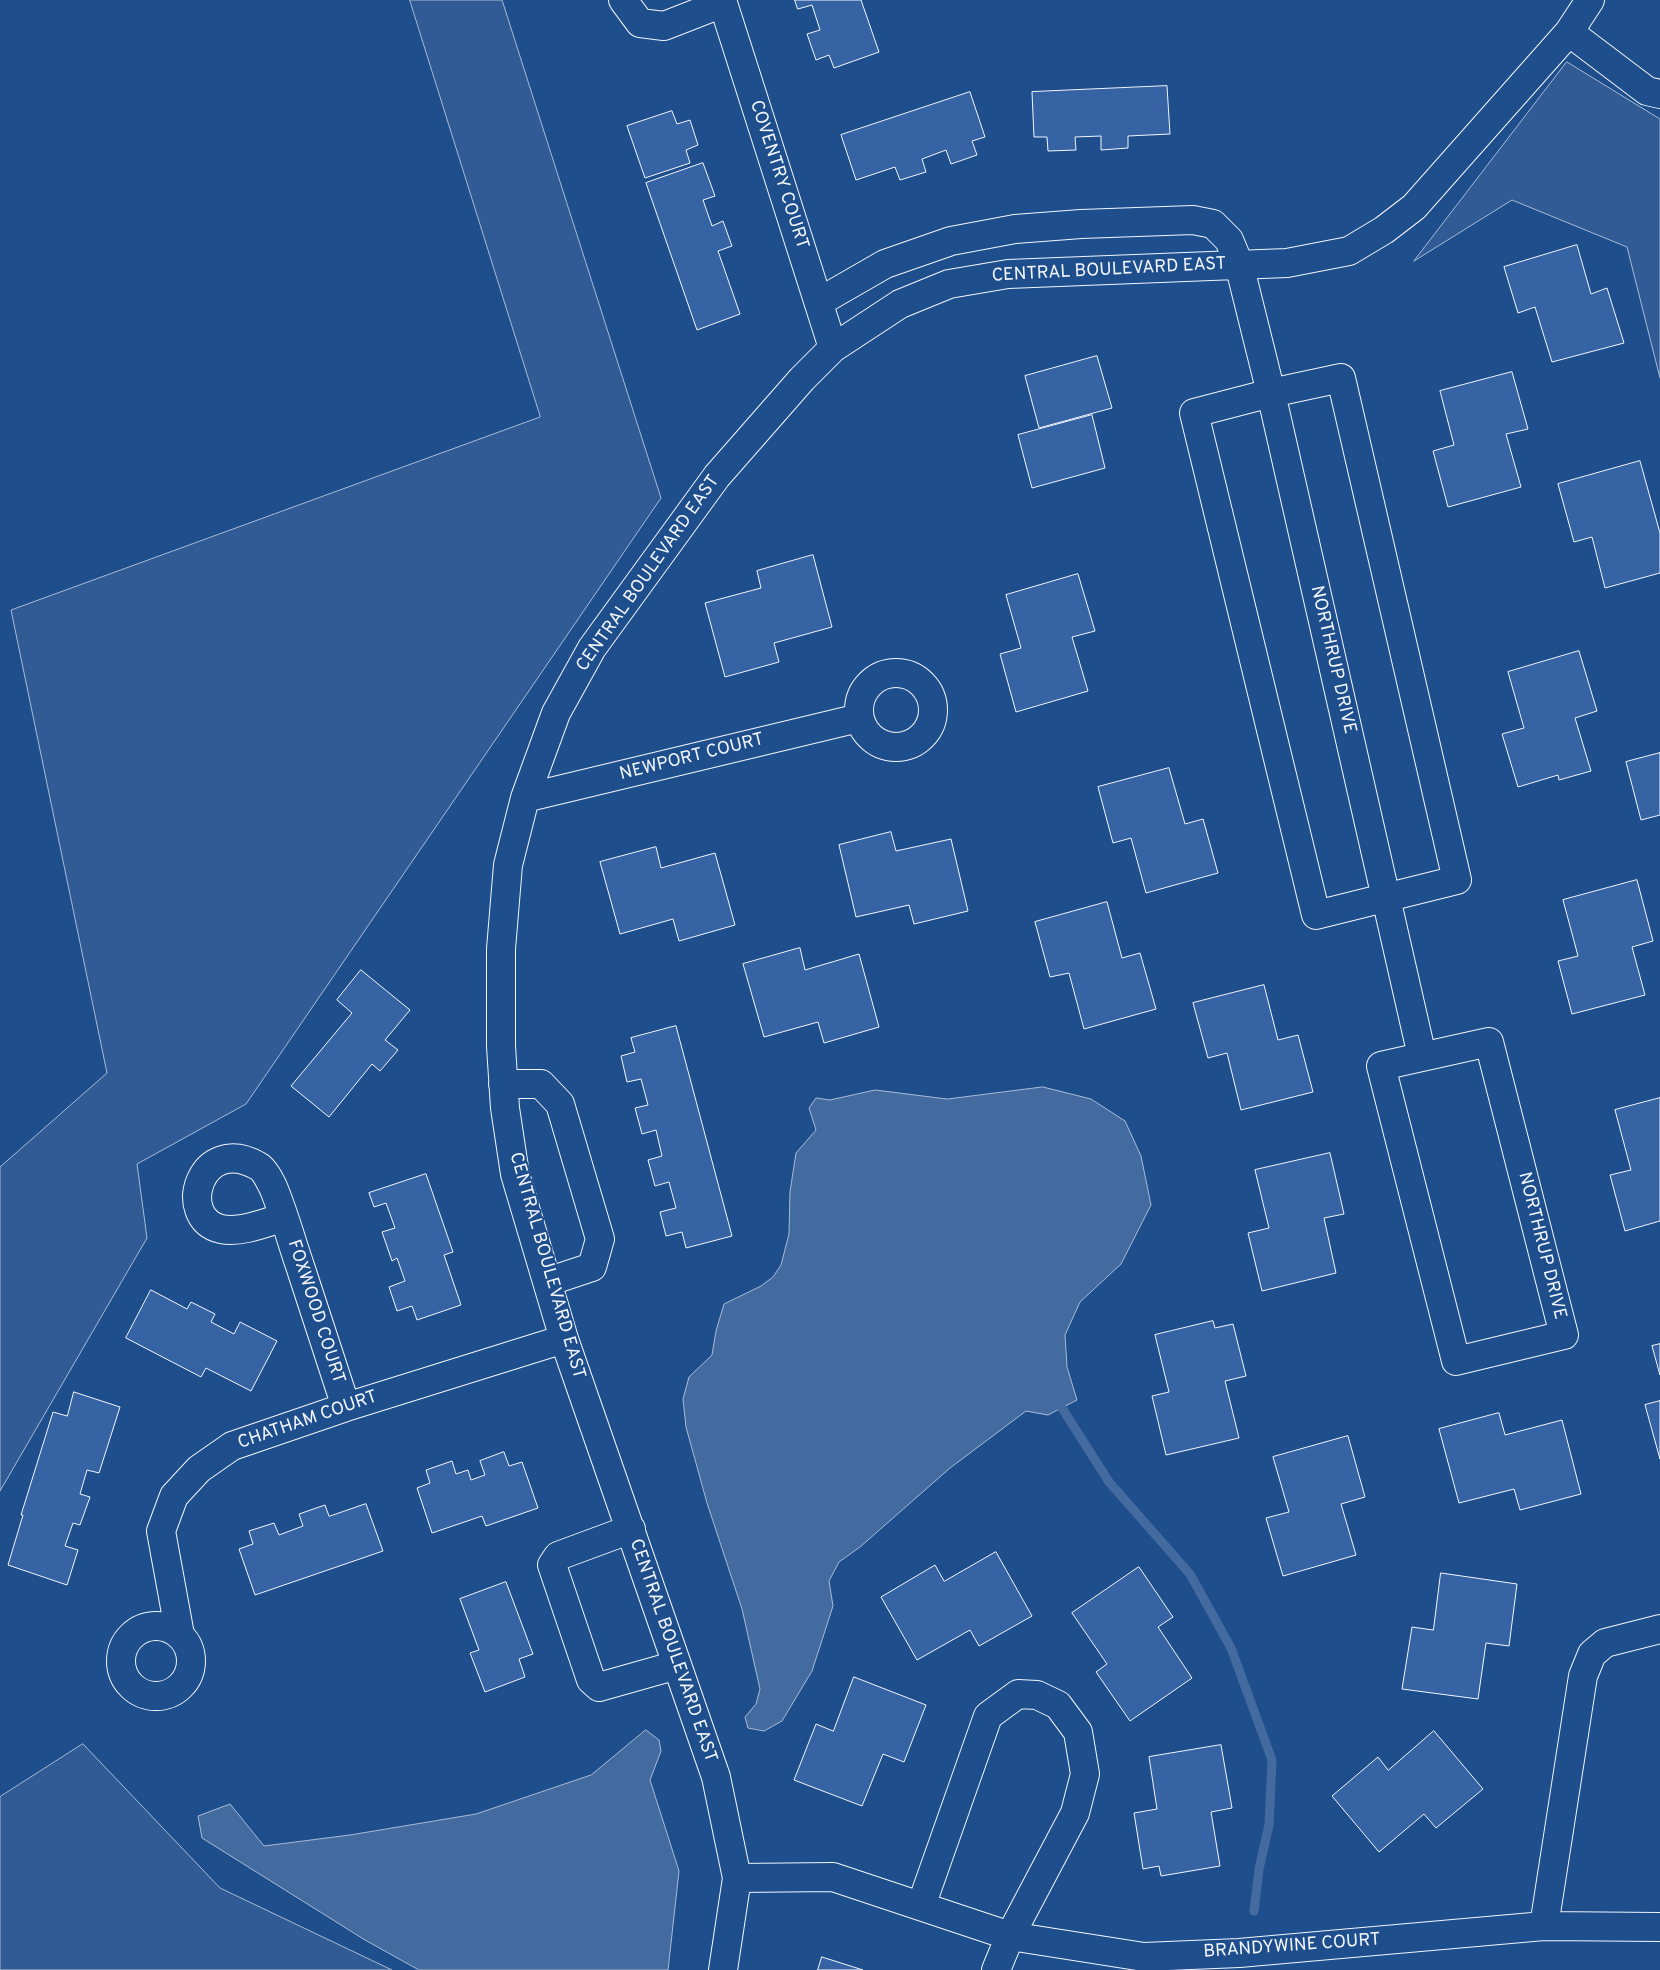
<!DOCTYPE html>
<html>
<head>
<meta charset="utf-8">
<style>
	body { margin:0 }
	canvas { display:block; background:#1f4e8c }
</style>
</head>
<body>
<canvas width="1660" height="1970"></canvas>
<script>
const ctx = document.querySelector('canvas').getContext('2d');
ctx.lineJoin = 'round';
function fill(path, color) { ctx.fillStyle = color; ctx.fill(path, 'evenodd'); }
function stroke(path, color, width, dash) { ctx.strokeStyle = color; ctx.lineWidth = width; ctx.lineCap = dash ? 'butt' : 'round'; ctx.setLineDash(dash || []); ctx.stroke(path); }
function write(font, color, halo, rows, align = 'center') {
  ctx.font = font + ' Overpass,sans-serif'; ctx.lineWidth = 4; ctx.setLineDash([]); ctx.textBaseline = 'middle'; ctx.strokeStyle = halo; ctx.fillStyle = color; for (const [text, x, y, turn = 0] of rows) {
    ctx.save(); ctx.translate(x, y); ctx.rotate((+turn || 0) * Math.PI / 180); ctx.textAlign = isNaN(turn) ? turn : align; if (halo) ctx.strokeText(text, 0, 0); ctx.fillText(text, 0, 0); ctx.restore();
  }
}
const built = new Path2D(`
	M 410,0 L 502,0 L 661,498 L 246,1104 L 137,1164 L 147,1238 L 0,1491 L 0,1167 L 107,1073 L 11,610 L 540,417 Z
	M 1567,62 L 1660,119 L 1660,378 L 1627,247 L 1512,200 L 1414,261 Z
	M 83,1744 L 220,1888 L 392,1970 L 0,1970 L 0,1797 Z`);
fill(built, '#305b95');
stroke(built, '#a8bbd7', 1);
const water = new Path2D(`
	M 1043,1087 L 1091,1099 L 1125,1121 L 1141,1156 L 1151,1205 L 1121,1264 L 1080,1302 L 1065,1335 L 1067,1367 L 1077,1400 L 1048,1415 L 1026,1411 L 950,1468 L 860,1547 L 839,1562 L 829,1581 L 833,1606 L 812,1671 L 782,1721 L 764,1731 L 748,1728 L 745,1717 L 756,1704 L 760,1689 L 742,1609 L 707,1503 L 686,1427 L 683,1399 L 689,1377 L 712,1355 L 716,1331 L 724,1304 L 761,1286 L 773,1277 L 781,1265 L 789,1234 L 790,1192 L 796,1153 L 816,1130 L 809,1108 L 816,1098 L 830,1100 L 875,1090 L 947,1099 Z
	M 646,1730 L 659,1740 L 661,1751 L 650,1780 L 679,1871 L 668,1970 L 419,1970 L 365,1940 L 202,1838 L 198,1816 L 230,1804 L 264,1846 L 350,1835 L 476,1814 L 591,1775 Z`);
fill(water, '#446ba0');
stroke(water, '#a8bbd7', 1);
stroke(new Path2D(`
	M 1062,1408 L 1109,1482 L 1190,1574 L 1231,1648 L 1272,1760 L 1269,1825 L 1259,1869 L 1254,1911`), '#446ba0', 9);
const building = new Path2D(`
	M 795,0 L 861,0 L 879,52 L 834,68 L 829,55 L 816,60 L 807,34 L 820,30 L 812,5 L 798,9 Z
	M 1167,86 L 1170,134 L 1128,136 L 1128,148 L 1101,150 L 1101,136 L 1075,137 L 1076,150 L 1048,151 L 1047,137 L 1034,137 L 1032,92 Z
	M 970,92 L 985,137 L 972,141 L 977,155 L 951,164 L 946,150 L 922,159 L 926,172 L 900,180 L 895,167 L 856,180 L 841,135 Z
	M 672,111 L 677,124 L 690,120 L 698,145 L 686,150 L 690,163 L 645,178 L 627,126 Z
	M 703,163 L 715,196 L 703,200 L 712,226 L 723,221 L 732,246 L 718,251 L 740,314 L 697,330 L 646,183 Z
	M 1577,245 L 1591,294 L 1607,288 L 1624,343 L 1552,362 L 1535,307 L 1518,313 L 1504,267 Z
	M 1097,356 L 1112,408 L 1039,428 L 1025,376 Z
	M 1512,372 L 1528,429 L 1506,434 L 1521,487 L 1448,507 L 1433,451 L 1454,445 L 1440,391 Z
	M 1092,415 L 1105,468 L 1032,488 L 1018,435 Z
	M 1640,461 L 1660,533 L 1660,573 L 1605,588 L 1592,537 L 1574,542 L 1558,484 Z
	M 813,555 L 832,627 L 774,643 L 779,662 L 725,677 L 705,603 L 761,588 L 757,571 Z
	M 1078,574 L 1095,631 L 1072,637 L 1088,691 L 1016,712 L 1000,654 L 1021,648 L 1006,595 Z
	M 1579,651 L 1597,711 L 1575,718 L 1591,771 L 1559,780 L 1558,775 L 1518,787 L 1502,734 L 1524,728 L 1508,672 Z
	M 1660,753 L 1660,815 L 1641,820 L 1626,762 Z
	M 1169,768 L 1185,824 L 1203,819 L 1218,873 L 1146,893 L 1131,838 L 1113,843 L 1098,787 Z
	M 891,832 L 896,851 L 951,839 L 968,911 L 914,924 L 909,905 L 856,917 L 839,845 Z
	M 656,847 L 661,868 L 715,853 L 735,925 L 679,941 L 673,919 L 620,934 L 600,862 Z
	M 1637,880 L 1653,941 L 1632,947 L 1645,995 L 1572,1014 L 1558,961 L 1578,956 L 1563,900 Z
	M 1107,902 L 1122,958 L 1140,953 L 1156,1009 L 1084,1029 L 1069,973 L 1050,977 L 1035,922 Z
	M 800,948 L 805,970 L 859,954 L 879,1027 L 824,1043 L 818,1022 L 764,1037 L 743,964 Z
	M 361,970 L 410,1010 L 385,1040 L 398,1050 L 380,1071 L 372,1064 L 329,1117 L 291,1086 L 352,1013 L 337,1000 Z
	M 1264,985 L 1278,1040 L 1298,1035 L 1313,1092 L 1241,1110 L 1227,1053 L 1208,1058 L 1193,1003 Z
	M 676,1026 L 732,1236 L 686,1248 L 682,1232 L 666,1236 L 660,1212 L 676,1208 L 669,1182 L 655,1186 L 648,1160 L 662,1156 L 656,1130 L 642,1134 L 635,1108 L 648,1105 L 641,1079 L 627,1082 L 621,1056 L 635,1052 L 631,1038 Z
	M 1660,1098 L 1660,1221 L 1625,1231 L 1610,1175 L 1631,1170 L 1615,1110 Z
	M 1330,1153 L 1344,1214 L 1324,1218 L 1336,1273 L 1262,1291 L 1248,1233 L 1269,1228 L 1255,1170 Z
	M 426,1174 L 453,1252 L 444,1255 L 461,1305 L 417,1320 L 412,1306 L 397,1311 L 389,1287 L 405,1281 L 397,1258 L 392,1261 L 382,1232 L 395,1228 L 386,1203 L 374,1207 L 369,1193 Z
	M 151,1290 L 187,1309 L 191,1302 L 215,1314 L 211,1322 L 234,1334 L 240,1322 L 277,1341 L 251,1391 L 206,1368 L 201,1377 L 126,1338 Z
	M 1213,1321 L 1215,1328 L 1233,1324 L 1246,1376 L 1225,1381 L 1239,1438 L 1166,1455 L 1152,1396 L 1169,1392 L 1155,1335 Z
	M 1660,1344 L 1660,1375 L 1652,1346 Z
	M 74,1392 L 120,1407 L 99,1473 L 87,1470 L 80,1494 L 90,1497 L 80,1525 L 73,1523 L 65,1546 L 78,1550 L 67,1585 L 8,1565 L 23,1515 L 21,1515 L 53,1412 L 67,1416 Z
	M 1660,1401 L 1660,1459 L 1645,1405 Z
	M 1499,1413 L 1505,1435 L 1562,1420 L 1581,1494 L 1520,1510 L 1514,1489 L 1459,1503 L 1439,1429 Z
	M 1348,1436 L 1365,1497 L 1341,1504 L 1356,1555 L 1283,1576 L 1266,1518 L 1289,1512 L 1273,1457 Z
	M 504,1452 L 509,1466 L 522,1462 L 538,1508 L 486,1526 L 482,1516 L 432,1533 L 417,1488 L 430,1483 L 426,1470 L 452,1461 L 456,1474 L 468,1470 L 471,1480 L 485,1475 L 480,1461 Z
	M 366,1504 L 383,1551 L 255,1595 L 239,1549 L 253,1544 L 249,1531 L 274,1523 L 279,1535 L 303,1526 L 299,1514 L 325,1505 L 329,1516 Z
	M 996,1552 L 1032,1616 L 979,1646 L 970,1630 L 917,1660 L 881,1597 L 935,1565 L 944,1581 Z
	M 1139,1567 L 1173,1617 L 1158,1627 L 1192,1678 L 1130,1721 L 1096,1672 L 1107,1664 L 1072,1613 Z
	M 1441,1573 L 1517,1584 L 1509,1646 L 1486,1643 L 1478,1699 L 1402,1689 L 1412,1627 L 1433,1630 Z
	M 506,1582 L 533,1654 L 519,1659 L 525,1677 L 485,1692 L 470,1653 L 479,1650 L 460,1599 Z
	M 854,1677 L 926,1705 L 904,1762 L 883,1754 L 862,1806 L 794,1780 L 816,1724 L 833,1731 Z
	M 1434,1731 L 1483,1789 L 1436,1828 L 1424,1814 L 1379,1852 L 1332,1796 L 1378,1757 L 1388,1770 Z
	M 1221,1745 L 1232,1808 L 1211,1812 L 1220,1866 L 1161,1876 L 1159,1866 L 1143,1869 L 1134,1813 L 1157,1809 L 1149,1757 Z
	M 822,1957 L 863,1970 L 818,1970 Z`);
fill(building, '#3563a3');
stroke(building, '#f2f6ff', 1);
const minor = new Path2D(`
	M 623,0 L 640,23 L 664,26 L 723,3 L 722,0
	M 723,3 L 833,348
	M 1569,32 L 1647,91 L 1660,94
	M 819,302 L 885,264 L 951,241 L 1015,229 L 1081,224 L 1193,220 L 1213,224 L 1229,240 L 1239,264 L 1271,393 L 1422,1056
	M 1341,378 L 1457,880 L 1316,915 L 1194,413 L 1271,393 Z
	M859 710a37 37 0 1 1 74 0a37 37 0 1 1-74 0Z
	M 525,798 L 859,718
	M 1489,1042 L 1564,1335 L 1456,1361 L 1381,1066 Z
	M 503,1084 L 541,1084 L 560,1104 L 600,1239 L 592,1267 L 547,1282
	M 284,1217 C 265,1223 241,1233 221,1229 C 175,1218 200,1133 258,1166 C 264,1169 270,1181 273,1187 C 284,1213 291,1240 300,1266 C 315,1313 331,1360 346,1407
	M 631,1529 L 558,1556 L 552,1565 L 591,1680 L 599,1687 L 677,1665
	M121 1661a35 35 0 1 1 70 0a35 35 0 1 1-70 0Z
	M 180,1635 L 161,1531 L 174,1496 L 199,1469 L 232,1446 L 346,1407 L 564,1339
	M 737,1878 L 833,1877 L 1010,1936 L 1144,1957 L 1239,1953 L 1544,1926 L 1660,1927
	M 921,1906 L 988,1716 L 1018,1694 L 1037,1695 L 1058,1705 L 1078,1732 L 1085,1774 L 1075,1813 L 1010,1936 L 996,1970
	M 1544,1926 L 1583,1676 L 1592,1654 L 1605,1643 L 1660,1629
	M 723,1970 L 737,1878 L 716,1777 L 564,1339 L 515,1174 L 505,1108 L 501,1046 L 501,949 L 508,865 L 525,798 L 556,713 L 592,648 L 717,476 L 802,379 L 833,348 L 900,304 L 949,284 L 1008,274 L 1287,263 L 1349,251 L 1384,230 L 1414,207 L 1569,32 L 1590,0`);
stroke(minor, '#f2f6ff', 30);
stroke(minor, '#1f4e8c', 28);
write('18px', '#f2f6ff', '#1f4e8c', [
	["COVENTRY COURT",778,175,72],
	["CENTRAL BOULEVARD EAST",1109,271,-3],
	["CENTRAL BOULEVARD EAST",649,574,-55],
	["NORTHRUP DRIVE",1332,660,77],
	["NEWPORT COURT",692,758,-14],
	["NORTHRUP DRIVE",1541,1246,76],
	["CENTRAL BOULEVARD EAST",546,1266,74],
	["FOXWOOD COURT",315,1312,72],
	["CHATHAM COURT",308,1421,-19],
	["CENTRAL BOULEVARD EAST",672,1651,71],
	["BRANDYWINE COURT",1292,1947,-4]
]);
</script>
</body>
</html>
